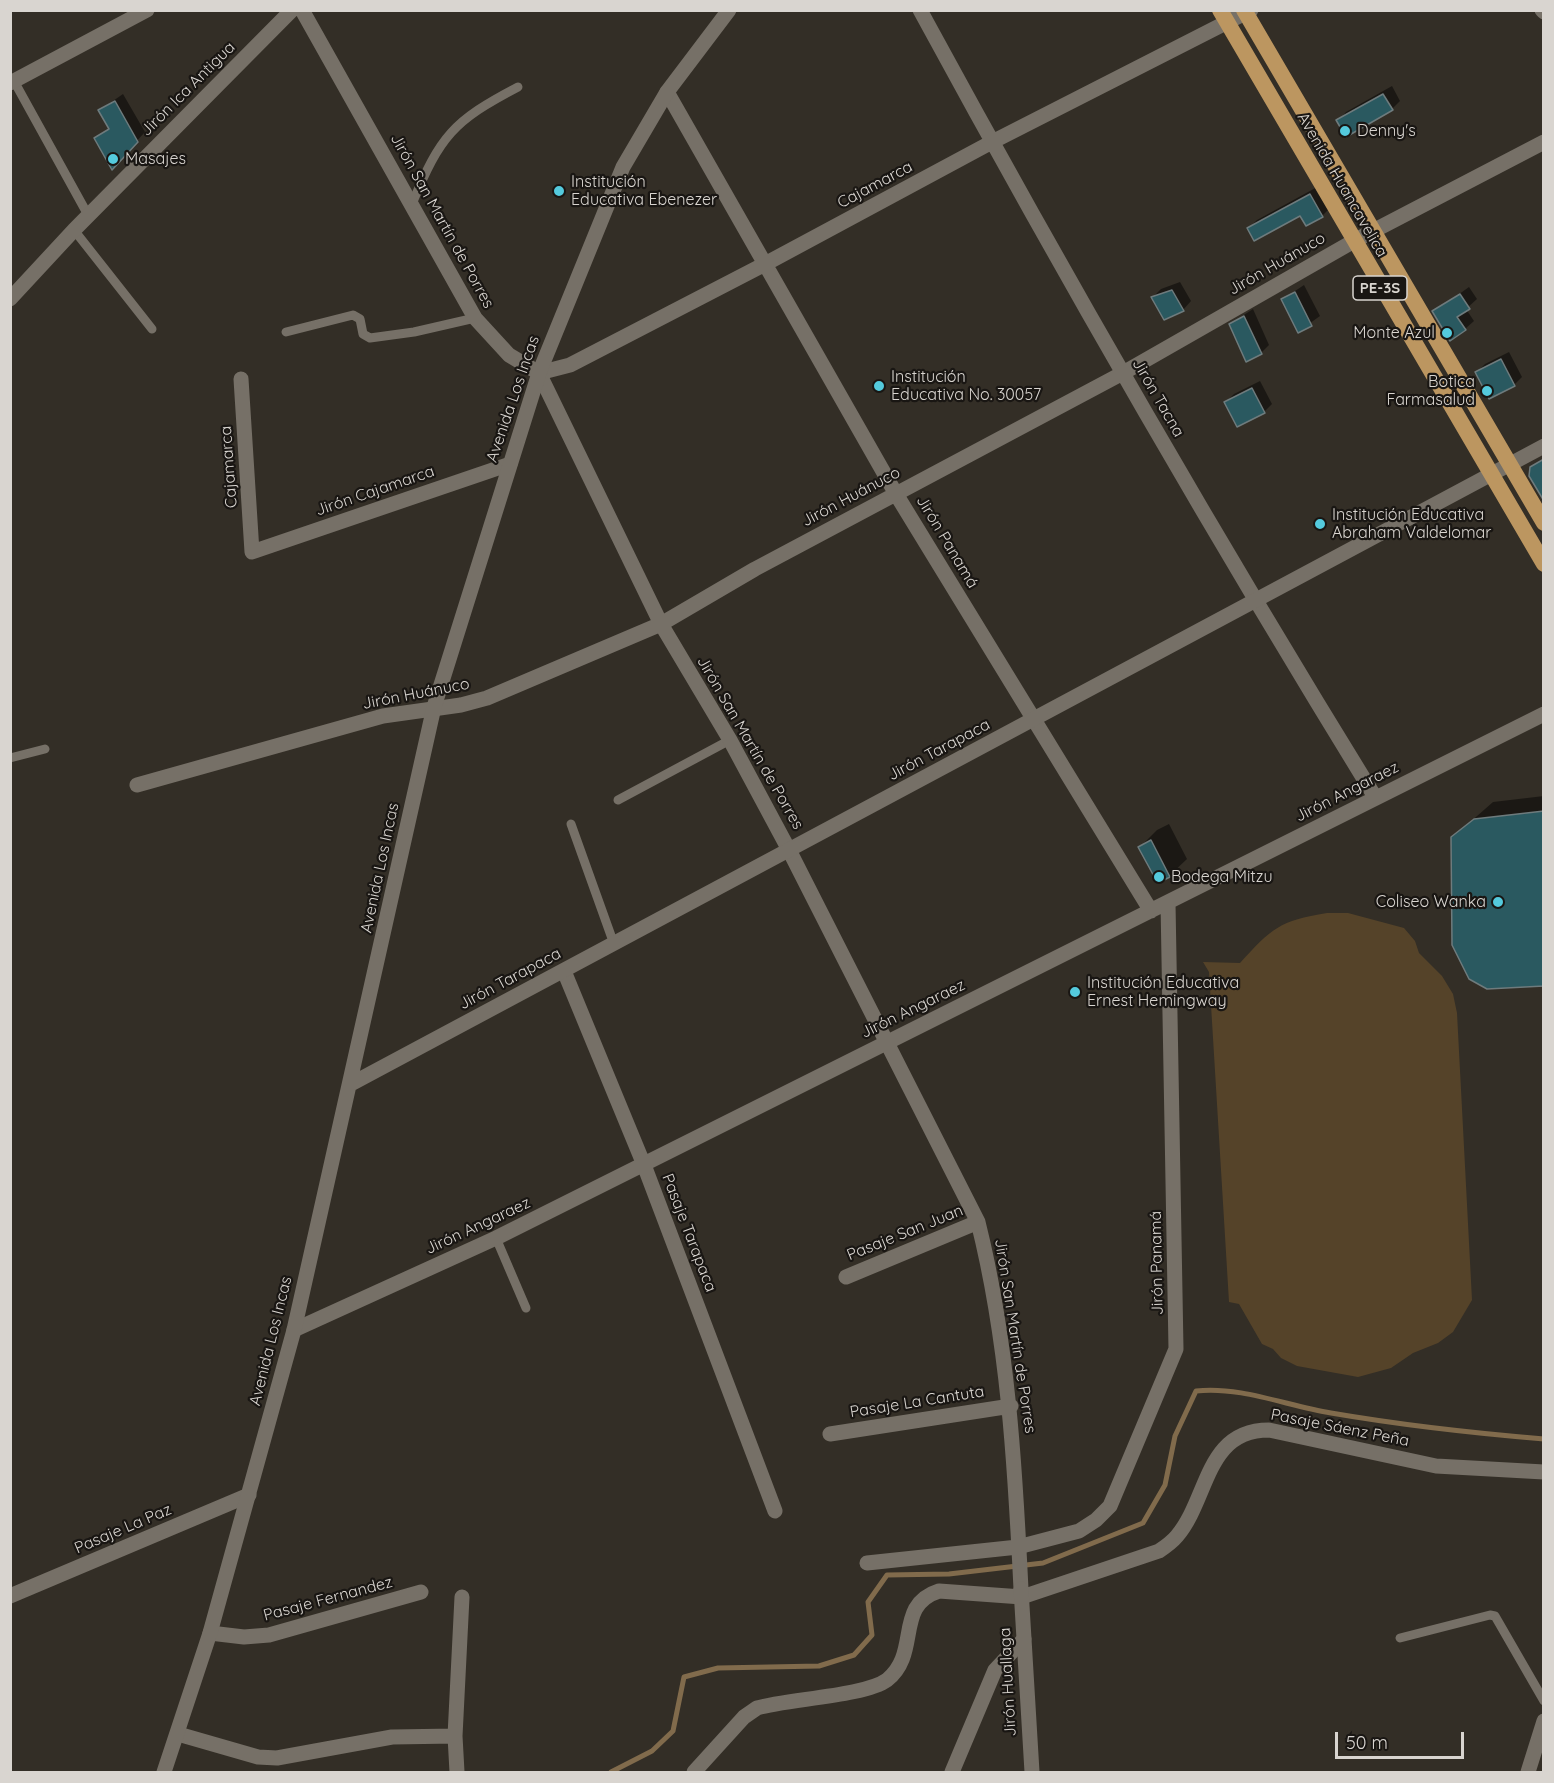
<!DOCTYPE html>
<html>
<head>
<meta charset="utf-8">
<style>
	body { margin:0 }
	#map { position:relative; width:1554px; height:1783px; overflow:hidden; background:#332e26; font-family:Quicksand,sans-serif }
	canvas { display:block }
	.frame { position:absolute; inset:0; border:12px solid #d9d5d0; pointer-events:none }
	.scale { position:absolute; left:1335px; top:1732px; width:129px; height:27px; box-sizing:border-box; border:3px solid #d9d5d0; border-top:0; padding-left:8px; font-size:18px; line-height:21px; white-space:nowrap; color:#d9d5d0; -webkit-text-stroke:4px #191613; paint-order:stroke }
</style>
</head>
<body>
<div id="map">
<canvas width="1554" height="1783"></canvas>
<div class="frame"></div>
<div class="scale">50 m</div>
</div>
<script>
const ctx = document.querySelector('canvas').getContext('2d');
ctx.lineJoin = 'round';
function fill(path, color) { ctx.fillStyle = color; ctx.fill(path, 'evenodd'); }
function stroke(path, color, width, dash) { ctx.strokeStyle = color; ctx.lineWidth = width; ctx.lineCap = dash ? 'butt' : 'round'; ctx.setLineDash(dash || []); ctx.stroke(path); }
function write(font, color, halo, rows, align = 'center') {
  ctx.font = font + ' Quicksand,sans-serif'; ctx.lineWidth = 4.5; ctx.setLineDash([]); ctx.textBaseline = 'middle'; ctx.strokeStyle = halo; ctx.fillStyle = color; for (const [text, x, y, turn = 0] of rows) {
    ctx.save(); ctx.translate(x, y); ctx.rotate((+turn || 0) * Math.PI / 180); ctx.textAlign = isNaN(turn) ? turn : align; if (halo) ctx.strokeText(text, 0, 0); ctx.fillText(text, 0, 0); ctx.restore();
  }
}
fill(new Path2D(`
	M 1327,913 L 1348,913 L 1404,928 L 1415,941 L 1419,953 L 1442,976 L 1453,994 L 1457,1013 L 1472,1300 L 1453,1332 L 1438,1343 L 1413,1353 L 1391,1368 L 1358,1377 L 1297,1366 L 1281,1358 L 1273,1349 L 1262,1344 L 1239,1304 L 1229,1302 L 1209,972 L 1203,962 L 1240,963 C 1272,928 1279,921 1327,913 Z`), '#554329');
fill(new Path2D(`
	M 1392,86 L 1400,101 L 1392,109 L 1338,121 L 1346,112 Z
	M 123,94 L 145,132 L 120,159 L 96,138 L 110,127 L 100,110 Z
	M 1319,186 L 1330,208 L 1322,216 L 1301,214 L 1249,228 L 1257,220 Z
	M 1180,282 L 1191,301 L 1183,310 L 1153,297 L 1161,289 Z
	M 1304,285 L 1320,316 L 1299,331 L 1283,299 Z
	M 1469,287 L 1477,299 L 1466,309 L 1474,321 L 1465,329 L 1434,312 Z
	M 1253,309 L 1269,345 L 1261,353 L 1230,324 Z
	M 1509,352 L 1522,377 L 1514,385 L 1477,372 L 1485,364 Z
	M 1260,381 L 1272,404 L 1264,412 L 1226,402 L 1234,394 Z
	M 1544,796 L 1544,985 L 1452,838 L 1493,802 Z
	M 1169,824 L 1187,859 L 1169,876 L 1161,880 L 1140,847 L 1157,830 Z`), '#0007');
stroke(new Path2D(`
	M 611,1772 L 652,1751 L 673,1731 L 684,1677 L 718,1668 L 819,1666 L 854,1655 L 872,1635 L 868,1602 L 887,1575 L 949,1574 L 1043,1563 L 1143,1523 L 1165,1485 L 1175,1436 L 1196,1391 C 1241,1386 1287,1406 1331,1413 C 1401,1425 1472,1433 1544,1439`), '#816b4c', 5);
const building = new Path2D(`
	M 1383,94 L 1393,110 L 1346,137 L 1336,120 Z
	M 115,101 L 138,142 L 112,170 L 94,138 L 109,129 L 98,110 Z
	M 1310,194 L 1323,217 L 1306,226 L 1300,216 L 1254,241 L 1247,228 Z
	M 1172,290 L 1184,311 L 1164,320 L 1151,297 Z
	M 1295,292 L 1312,326 L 1298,333 L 1281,299 Z
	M 1460,294 L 1470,309 L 1457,317 L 1466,330 L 1450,341 L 1432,311 Z
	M 1244,316 L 1262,354 L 1246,362 L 1229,324 Z
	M 1501,359 L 1515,386 L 1489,399 L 1475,372 Z
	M 1252,388 L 1265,413 L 1237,427 L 1224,402 Z
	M 1544,459 L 1544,501 L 1529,476 L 1530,467 Z
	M 1544,811 L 1544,986 L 1487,989 L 1469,979 L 1452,945 L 1451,837 L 1474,819 Z
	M 1151,840 L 1170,877 L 1162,881 L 1156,880 L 1138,847 Z`);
fill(building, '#2a5960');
stroke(building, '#6e7b7d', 1.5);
stroke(new Path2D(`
	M 14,81 L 88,215
	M 412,204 C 440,136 453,121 518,87
	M 74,230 L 152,329
	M 286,332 L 353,315 L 360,319 L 363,334 L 370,338 L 414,332 L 475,318
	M 10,758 L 45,749
	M 618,800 L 730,740
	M 571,824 L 614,944
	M 496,1238 L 526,1308
	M 1400,1638 L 1490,1615 L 1495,1616 L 1544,1701`), '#767067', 9);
stroke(new Path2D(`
	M 302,10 L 475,318 L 509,355 L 539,373 L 661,624 L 730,740 L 789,850 L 978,1222 C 1008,1342 1015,1465 1021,1589
	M 920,10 C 1065,277 1216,539 1375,797
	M 1542,10 L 1544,12
	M 10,83 L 147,10
	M 667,92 L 896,494 L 1151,911
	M 10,299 L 74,230 L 292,10
	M 539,373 L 570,365 L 765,264 L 992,142 L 1251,10
	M 241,379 L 252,552 L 510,464
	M 137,785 L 383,716 L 461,705 L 487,698 L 661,624 L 755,569 L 1123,373 L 1354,241 L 1544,142
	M 564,971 L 644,1165 L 775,1511
	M 846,1277 L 978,1222
	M 294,1330 L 496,1238 L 1544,714
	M 830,1434 L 1011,1406
	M 867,1563 L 1018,1547 L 1079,1531 L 1096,1520 L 1110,1506 L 1176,1349 L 1168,903
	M 10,1596 L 249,1495
	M 210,1633 L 244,1637 L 269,1635 L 421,1592
	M 178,1734 L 258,1757 L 277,1758 L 392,1737 L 455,1736
	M 457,1772 L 455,1736 L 462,1597
	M 694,1772 L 744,1717 L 757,1708 C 788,1699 865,1696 887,1680 C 921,1653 894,1605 939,1591 L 1022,1597 L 1159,1551 C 1165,1547 1172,1542 1177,1536 C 1209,1498 1205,1430 1269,1430 L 1436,1466 L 1544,1472
	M 952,1772 L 995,1670 L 1024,1639
	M 1528,1772 L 1544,1721`), '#767067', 15);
stroke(new Path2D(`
	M 351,1084 L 1544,446
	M 1021,1589 L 1032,1772
	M 164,1772 L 210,1633 L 294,1330 L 434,707 L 539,373 L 623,167 L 667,92 L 729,10`), '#767067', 15);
stroke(new Path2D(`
	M 1220,10 L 1544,564
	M 1244,10 L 1544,523`), '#bc9660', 16);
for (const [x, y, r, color] of [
	[1345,131,6,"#54cadd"],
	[113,159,6,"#54cadd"],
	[559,191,6,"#54cadd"],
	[1447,333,6,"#54cadd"],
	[879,386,6,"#54cadd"],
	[1487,391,6,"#54cadd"],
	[1320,524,6,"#54cadd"],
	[1159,877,6,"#54cadd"],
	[1498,902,6,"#54cadd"],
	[1075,992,6,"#54cadd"]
]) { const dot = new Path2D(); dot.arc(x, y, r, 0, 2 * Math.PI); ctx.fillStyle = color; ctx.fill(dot); stroke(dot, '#191613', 2); }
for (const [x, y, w] of [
	[1380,288,54]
]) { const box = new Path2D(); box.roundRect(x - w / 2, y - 12, w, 24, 4.5); ctx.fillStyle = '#191613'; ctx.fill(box); stroke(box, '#d9d5d0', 1.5); }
write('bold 15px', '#d9d5d0', null, [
	["PE-3S",1380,288]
]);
write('16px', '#d9d5d0', '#191613', [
	["Jirón Ica Antigua",188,89,-45],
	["Cajamarca",875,185,-28],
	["Avenida Huancavelica",1342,185,60],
	["Jirón San Martín de Porres",442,221,61],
	["Jirón Huánuco",1277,264,-30],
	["Jirón Tacna",1158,398,60],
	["Avenida Los Incas",513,399,-71],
	["Cajamarca",229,467,-94],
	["Jirón Cajamarca",375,491,-19],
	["Jirón Huánuco",851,497,-28],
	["Jirón Panamá",947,542,59],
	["Jirón Huánuco",416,694,-11],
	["Jirón San Martín de Porres",750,743,60],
	["Jirón Tarapaca",939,750,-28],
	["Jirón Angaraez",1347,792,-27],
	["Avenida Los Incas",380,868,-78],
	["Jirón Tarapaca",510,979,-28],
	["Jirón Angaraez",913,1009,-26],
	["Jirón Angaraez",478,1226,-25],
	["Pasaje Tarapaca",689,1233,69],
	["Pasaje San Juan",905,1233,-22],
	["Jirón Panamá",1157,1263,-91],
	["Jirón San Martín de Porres",1015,1336,81],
	["Avenida Los Incas",271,1341,-76],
	["Pasaje La Cantuta",917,1402,-9],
	["Pasaje Sáenz Peña",1340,1428,11],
	["Pasaje La Paz",123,1529,-23],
	["Pasaje Fernandez",328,1599,-15],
	["Jirón Huallaga",1008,1682,-93]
]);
write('16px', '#d9d5d0', '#191613', [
	["Denny's",1357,131],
	["Masajes",125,159],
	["Institución",571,182],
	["Educativa Ebenezer",571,200],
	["Monte Azul",1435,333,"right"],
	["Institución",891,377],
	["Educativa No. 30057",891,395],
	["Botica",1475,382,"right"],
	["Farmasalud",1475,400,"right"],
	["Institución Educativa",1332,515],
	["Abraham Valdelomar",1332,533],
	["Bodega Mitzu",1171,877],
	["Coliseo Wanka",1486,902,"right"],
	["Institución Educativa",1087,983],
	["Ernest Hemingway",1087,1001]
], 'left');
</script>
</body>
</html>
